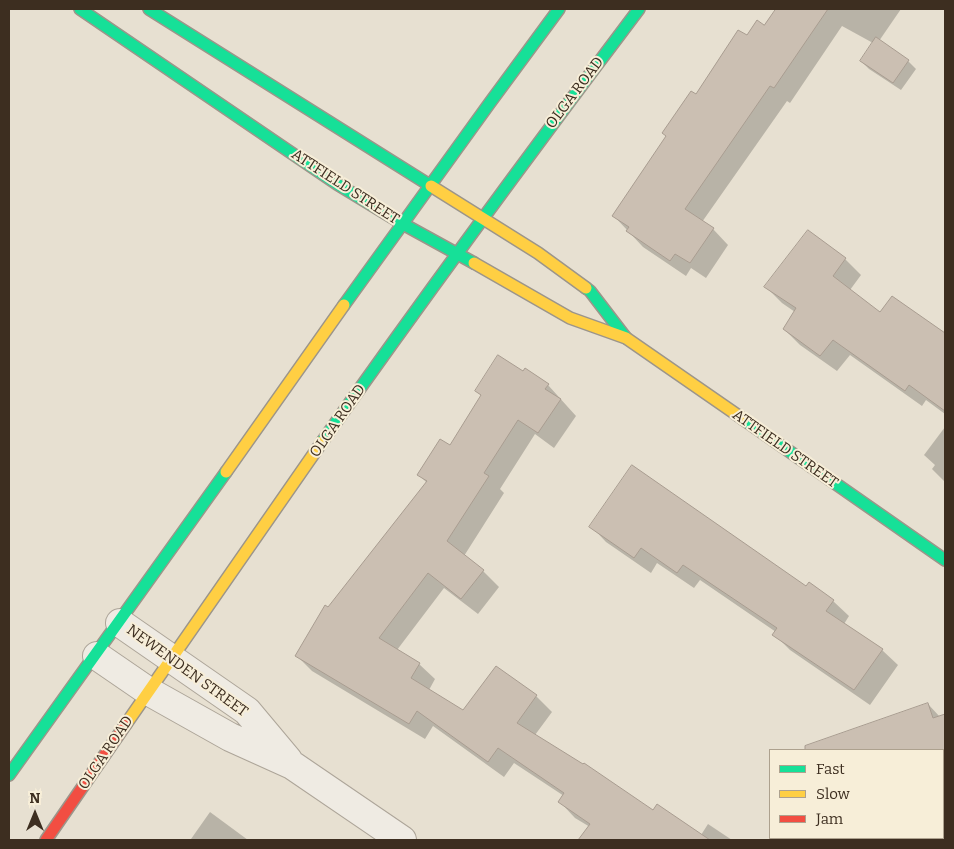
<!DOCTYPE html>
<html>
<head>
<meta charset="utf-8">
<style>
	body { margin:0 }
	#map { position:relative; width:954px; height:849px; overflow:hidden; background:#e7e0d1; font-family:Bitter,serif }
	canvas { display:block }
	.frame { position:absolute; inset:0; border:10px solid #3d2e20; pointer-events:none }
	.legend { position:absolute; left:769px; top:749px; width:175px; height:90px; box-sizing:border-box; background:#f7eed8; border:1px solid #ada18e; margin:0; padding:6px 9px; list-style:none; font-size:15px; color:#3d2e20 }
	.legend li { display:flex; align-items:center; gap:10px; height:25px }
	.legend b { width:25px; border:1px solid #ada18e }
	.north { position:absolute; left:10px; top:789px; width:50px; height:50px; -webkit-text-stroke:4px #f7eed8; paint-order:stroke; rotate:0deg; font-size:14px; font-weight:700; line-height:20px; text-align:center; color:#3d2e20 }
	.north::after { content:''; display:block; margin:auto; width:18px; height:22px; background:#3d2e20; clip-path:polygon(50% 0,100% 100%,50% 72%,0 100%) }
</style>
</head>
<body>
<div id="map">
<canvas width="954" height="849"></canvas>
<div class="frame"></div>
<ul class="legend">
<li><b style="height:6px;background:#16e098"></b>Fast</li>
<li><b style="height:6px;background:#ffcf43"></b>Slow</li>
<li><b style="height:6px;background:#f24e42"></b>Jam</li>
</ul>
<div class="north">N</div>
</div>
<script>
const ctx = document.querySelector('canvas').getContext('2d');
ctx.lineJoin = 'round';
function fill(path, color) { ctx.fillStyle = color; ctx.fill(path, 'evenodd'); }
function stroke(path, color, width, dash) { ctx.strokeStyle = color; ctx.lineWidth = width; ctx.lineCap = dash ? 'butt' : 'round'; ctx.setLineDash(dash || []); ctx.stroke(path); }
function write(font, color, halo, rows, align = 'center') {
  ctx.font = font + ' Bitter,serif'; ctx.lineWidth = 4; ctx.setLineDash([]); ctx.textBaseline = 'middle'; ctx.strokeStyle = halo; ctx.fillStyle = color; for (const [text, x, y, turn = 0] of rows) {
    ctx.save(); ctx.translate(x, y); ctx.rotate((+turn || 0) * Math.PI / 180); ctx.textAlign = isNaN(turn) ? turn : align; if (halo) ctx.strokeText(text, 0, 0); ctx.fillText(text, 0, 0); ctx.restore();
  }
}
fill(new Path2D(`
	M 777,9 L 901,9 L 879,41 L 908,61 L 916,69 L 901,90 L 869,69 L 861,61 L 873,43 L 842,26 L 790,103 L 787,101 L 702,222 L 713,229 L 728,245 L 706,278 L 691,268 L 686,276 L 643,247 L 613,215 L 696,96 L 747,37 L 765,27 Z
	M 845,259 L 861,275 L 850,290 L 881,314 L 892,297 L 945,335 L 945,414 L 926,400 L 922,406 L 850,355 L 837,371 L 800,345 L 784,329 L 795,312 L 782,303 L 766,287 Z
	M 523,373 L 548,385 L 576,416 L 554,448 L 535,434 L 500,489 L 504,493 L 464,556 L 483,571 L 499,587 L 478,614 L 444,588 L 397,650 L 419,664 L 435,679 L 429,690 L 463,712 L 536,696 L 552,712 L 535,735 L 654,812 L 701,835 L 708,824 L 732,840 L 590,840 L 584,835 L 590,827 L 575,818 L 560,802 L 564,796 L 514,763 L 504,777 L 433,726 L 425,739 L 312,671 L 296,655 L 329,609 L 427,483 L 419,475 L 450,447 L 482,396 L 476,391 Z
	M 945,427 L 945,482 L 932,469 L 935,465 L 924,455 Z
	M 591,526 L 806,587 L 833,601 L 849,616 L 844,624 L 882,650 L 898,665 L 870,705 L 790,650 L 774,634 L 776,632 L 700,580 L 694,588 L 657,563 L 651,573 L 606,542 Z
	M 928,704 L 940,717 L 945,715 L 945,785 L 943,786 L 943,750 L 861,750 L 854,730 Z
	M 210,812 L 248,840 L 192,840 L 191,839 Z`), '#0003');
const building = new Path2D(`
	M 776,9 L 828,9 L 774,88 L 770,86 L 685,209 L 714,228 L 690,263 L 675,254 L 670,261 L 626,231 L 629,227 L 612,216 L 666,136 L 662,133 L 691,91 L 696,94 L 738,30 L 747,35 L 757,20 L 764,25 Z
	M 876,37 L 909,60 L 893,83 L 860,61 Z
	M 808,230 L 846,258 L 833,276 L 880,312 L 892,296 L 945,333 L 945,411 L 909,385 L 905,391 L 833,340 L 820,356 L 783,329 L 796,308 L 764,287 Z
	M 498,355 L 523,371 L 525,368 L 549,384 L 545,389 L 561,399 L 538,433 L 518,420 L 484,473 L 489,476 L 447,541 L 484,570 L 461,599 L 428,573 L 379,638 L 420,663 L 411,678 L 463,710 L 496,666 L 537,695 L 517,723 L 583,764 L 584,763 L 653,810 L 657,804 L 710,840 L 578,840 L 590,824 L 558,802 L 564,793 L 498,748 L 488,762 L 417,711 L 409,724 L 295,656 L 325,605 L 328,607 L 427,481 L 417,475 L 440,439 L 450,445 L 481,395 L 475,391 Z
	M 632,465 L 806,586 L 809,582 L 834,600 L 826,611 L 883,649 L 854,690 L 772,635 L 777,628 L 683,565 L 677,573 L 641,548 L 634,558 L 589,527 Z
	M 928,703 L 933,718 L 945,714 L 945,750 L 805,750 L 805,746 Z`);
fill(building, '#cbbfb2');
stroke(building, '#a89c90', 1);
const street = new Path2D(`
	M 120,623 L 247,711 L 288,760
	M 97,656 L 148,691 L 230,737 L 292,765 L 402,840`);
const fast = new Path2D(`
	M 80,9 L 337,184 L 403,224 L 474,263
	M 149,9 L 431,186
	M 586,288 L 590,291 L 626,338
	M 344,305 L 489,104 L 559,9
	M 743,419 L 945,560
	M 322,442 C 425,296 531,152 639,9
	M 9,775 L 226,472`);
const slow = new Path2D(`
	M 431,186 L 538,253 L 586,288
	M 474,263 L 570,318 L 626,338 L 743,419
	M 226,472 L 344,305
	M 126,724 L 322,442`);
const jam = new Path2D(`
	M 46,840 L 126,724`);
stroke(street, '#ada599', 30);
stroke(fast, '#9c958a', 14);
stroke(slow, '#9c958a', 14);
stroke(jam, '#9c958a', 14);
stroke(street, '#efebe3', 28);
stroke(fast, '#16e098', 11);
stroke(slow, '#ffcf43', 11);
stroke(jam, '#f24e42', 11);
write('15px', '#3d2e20', '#f7eed8', [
	["OLGA ROAD",575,93,-53],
	["ATTFIELD STREET",345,187,33],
	["OLGA ROAD",338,421,-55],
	["ATTFIELD STREET",785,449,35],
	["NEWENDEN STREET",187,671,36],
	["OLGA ROAD",106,753,-56]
]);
</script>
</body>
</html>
